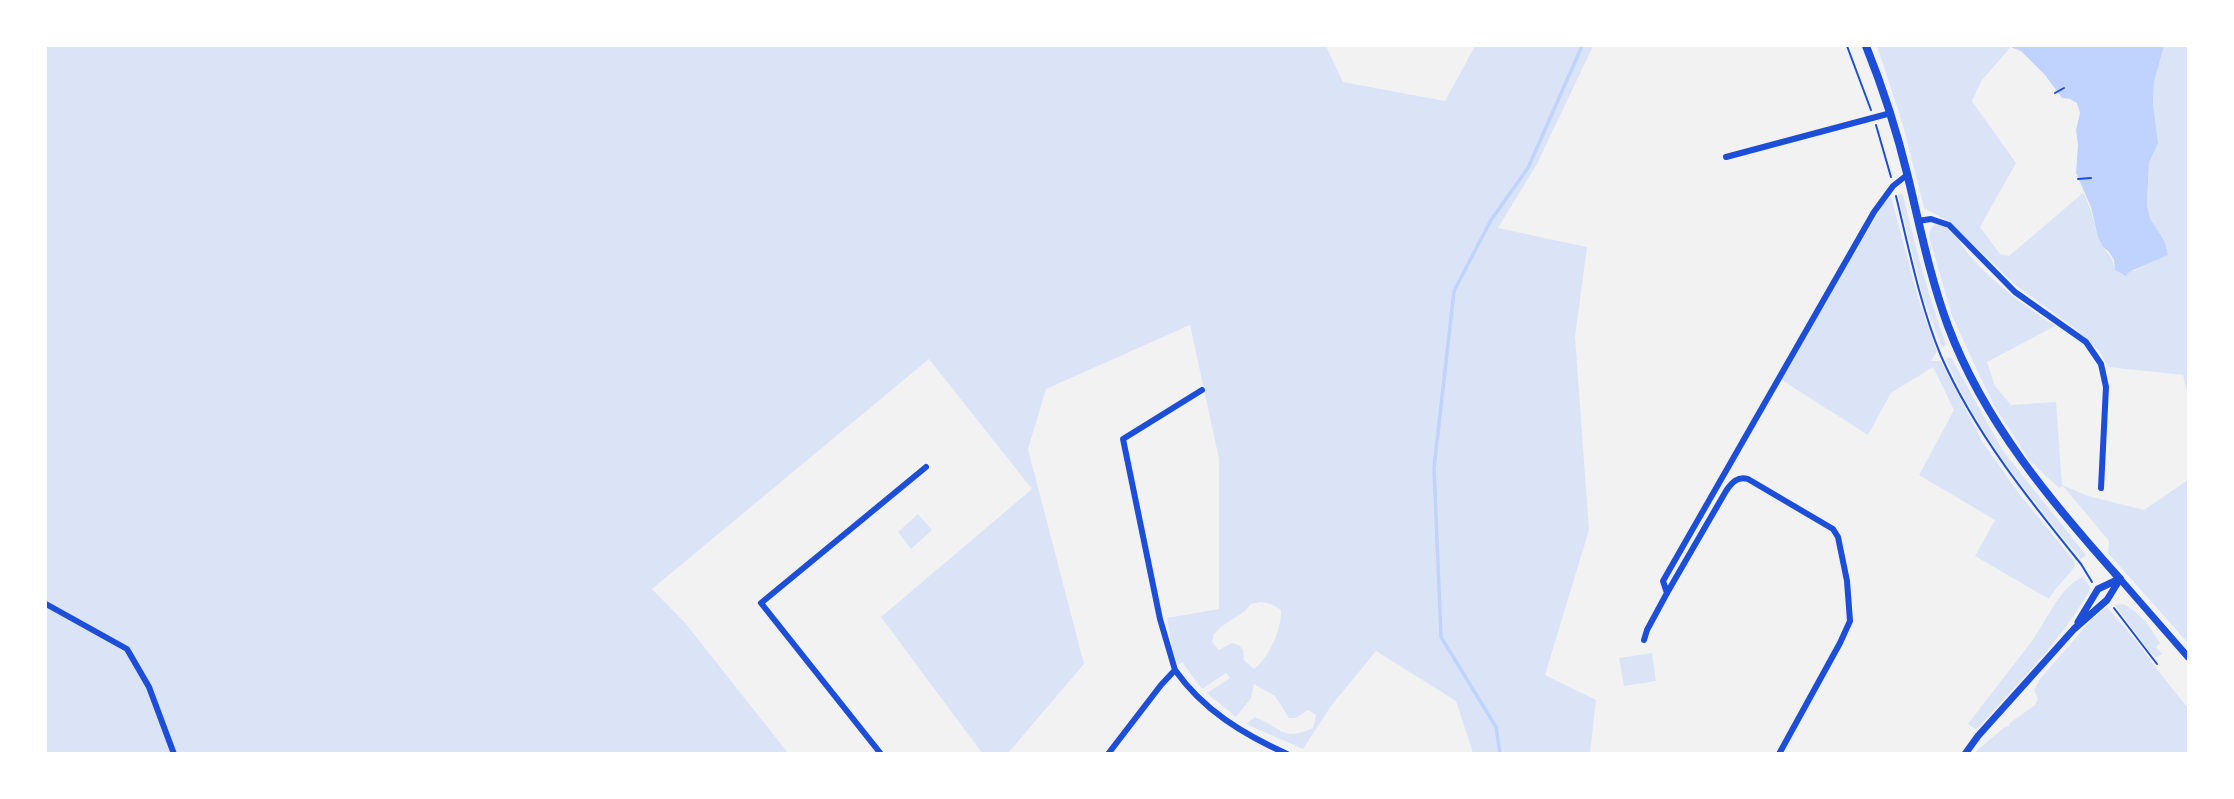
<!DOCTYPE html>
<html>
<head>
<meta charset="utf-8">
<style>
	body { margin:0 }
	#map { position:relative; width:2234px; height:799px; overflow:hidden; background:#f2f2f2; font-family:"Roboto Condensed",sans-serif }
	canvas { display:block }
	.frame { position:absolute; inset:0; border:47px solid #fff; pointer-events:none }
</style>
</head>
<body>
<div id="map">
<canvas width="2234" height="799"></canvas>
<div class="frame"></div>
</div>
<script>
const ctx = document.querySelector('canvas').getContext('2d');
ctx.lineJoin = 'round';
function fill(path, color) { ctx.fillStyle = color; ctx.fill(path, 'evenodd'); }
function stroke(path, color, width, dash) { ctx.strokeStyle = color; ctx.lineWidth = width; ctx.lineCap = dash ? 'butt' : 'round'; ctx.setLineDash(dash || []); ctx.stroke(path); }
fill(new Path2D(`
	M 46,46 L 1326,46 L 1343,82 L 1445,101 L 1475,46 L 1593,46 L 1537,164 L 1498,228 L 1587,247 L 1575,337 L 1589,530 L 1545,675 L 1596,700 L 1590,753 L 1473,753 L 1456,701 L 1376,651 L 1331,706 L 1303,749 L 1246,724 L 1255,717 C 1282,728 1282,742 1313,728 L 1316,715 L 1308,710 L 1296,718 L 1289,718 L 1275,696 L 1254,684 L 1251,698 L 1236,717 L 1207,693 L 1230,678 L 1226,673 L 1202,689 L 1182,662 L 1178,665 L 1173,652 L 1167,618 L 1219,609 L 1219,459 L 1190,325 L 1046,389 L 1028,449 L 1084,664 L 1008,753 L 982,753 L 881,617 L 1032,489 L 929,359 L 652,589 L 686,624 L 788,753 L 46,753 ZM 1261,602 L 1271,604 L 1281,610 C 1282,628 1269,658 1254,669 L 1244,660 L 1243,650 L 1239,645 L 1232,643 L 1219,650 L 1212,642 L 1214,634 L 1221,627 L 1245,611 L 1251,604 Z
	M 1877,46 L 2008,46 L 2010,48 L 1982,80 L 1972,101 L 2016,163 L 1980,227 L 2000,254 L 2009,256 L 2083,193 C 2092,208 2094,225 2100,241 C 2105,253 2113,255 2115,270 L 2134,271 L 2168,254 L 2165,242 L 2150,218 L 2147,205 L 2149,163 L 2157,147 L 2153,103 L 2154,82 L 2164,46 L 2188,46 L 2188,397 L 2183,375 L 2108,367 L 2100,352 L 2077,330 L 2014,284 L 1950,222 L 1924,208 L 1903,125 Z
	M 1901,193 L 1903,195 C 1915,245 1928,295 1946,344 L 1942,348 L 1923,297 L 1898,195 Z
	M 1891,197 L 1919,301 L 1937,351 L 1931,361 L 1941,361 L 1983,443 L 2020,495 L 2076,563 C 2070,577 2056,585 2049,599 L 1975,556 L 1995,520 L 1919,475 L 1954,410 L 1933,367 L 1891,393 L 1868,435 L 1780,379 L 1884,203 Z
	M 1935,224 C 1953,224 1960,244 1970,256 C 1994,284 2025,306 2055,326 L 1987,362 L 1995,386 L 2011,405 L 2056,402 L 2062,485 L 2088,496 L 2144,510 L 2188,480 L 2188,643 L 2108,553 L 2109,541 L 2063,486 L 2059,488 L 2030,461 L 1993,404 L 1952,316 L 1929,237 L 1930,230 Z
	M 1949,357 L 1952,359 L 2003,451 L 2086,555 L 2081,559 C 2029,496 1978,435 1946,359 Z
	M 918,514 L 932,530 L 911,549 L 898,532 Z
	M 2083,577 L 2091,588 C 2062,640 2018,683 1979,727 L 1975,729 L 1968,724 C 1988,697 2009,671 2029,645 C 2045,625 2059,586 2083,577 Z
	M 2123,604 C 2141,613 2149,626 2160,643 L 2156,647 L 2162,654 L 2156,657 L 2151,653 L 2115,605 Z
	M 2107,607 L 2137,642 L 2163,677 L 2188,708 L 2188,753 L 1974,753 L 2006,726 L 2009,727 L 2010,723 L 2035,705 L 2038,699 L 2034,690 L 2040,679 L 2092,619 Z
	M 1652,653 L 1656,681 L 1624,686 L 1619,658 Z`), '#dbe4f7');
fill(new Path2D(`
	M 2008,46 L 2164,46 L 2154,82 L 2153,103 L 2158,144 L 2149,163 L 2147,205 L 2150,218 L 2165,242 L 2168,255 L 2129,272 L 2126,276 L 2115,270 L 2114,260 L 2109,252 L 2103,247 L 2098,237 L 2091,207 L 2076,173 L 2078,145 L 2076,130 L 2080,113 L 2077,103 L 2070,99 L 2062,98 L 2045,75 L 2021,51 Z`), '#bfd3fe');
stroke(new Path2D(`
	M 1500,754 L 1496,727 L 1441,637 L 1434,468 L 1454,291 L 1491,220 L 1528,168 L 1582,46`), '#bfd3fe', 3.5);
stroke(new Path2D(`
	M 1847,46 L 1871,110
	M 2055,93 L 2064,88
	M 1876,125 L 1891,177
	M 2078,179 L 2091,178
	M 1896,196 C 1909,249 1920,305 1941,356 C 1975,433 2029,500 2081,564 L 2092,582
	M 2114,608 L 2157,664`), '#1d4ed8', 2);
stroke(new Path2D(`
	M 1726,157 L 1891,113
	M 1918,221 L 1931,219 L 1949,225 L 2015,292 L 2086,342 L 2101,364 L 2106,387 L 2101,488
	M 1667,593 L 1663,581 L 1874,212 L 1893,186 L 1907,175
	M 46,604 L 127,649 L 149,687 L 174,754
	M 1644,640 L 1647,630 L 1667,593 L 1726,491 C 1732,482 1738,476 1748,479 L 1833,529 L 1838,537 L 1847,581 L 1850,621 L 1840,643 L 1779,754
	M 1175,670 C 1203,710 1243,734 1287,754
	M 881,754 L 761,603 L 926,467
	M 1108,754 L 1161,685 L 1175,670 L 1160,619 L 1123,439 L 1202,390`), '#1d4ed8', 6);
stroke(new Path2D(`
	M 2120,579 L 2188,657
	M 2078,622 L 2098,589 L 2119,579
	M 1965,754 L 1978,736 L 2074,629 L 2107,600 L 2120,579`), '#1d4ed8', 7);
stroke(new Path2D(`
	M 1866,46 C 1883,88 1897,132 1908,177 C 1920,227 1930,277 1948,326 C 1984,422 2052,503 2120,579`), '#1d4ed8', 8);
</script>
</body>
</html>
